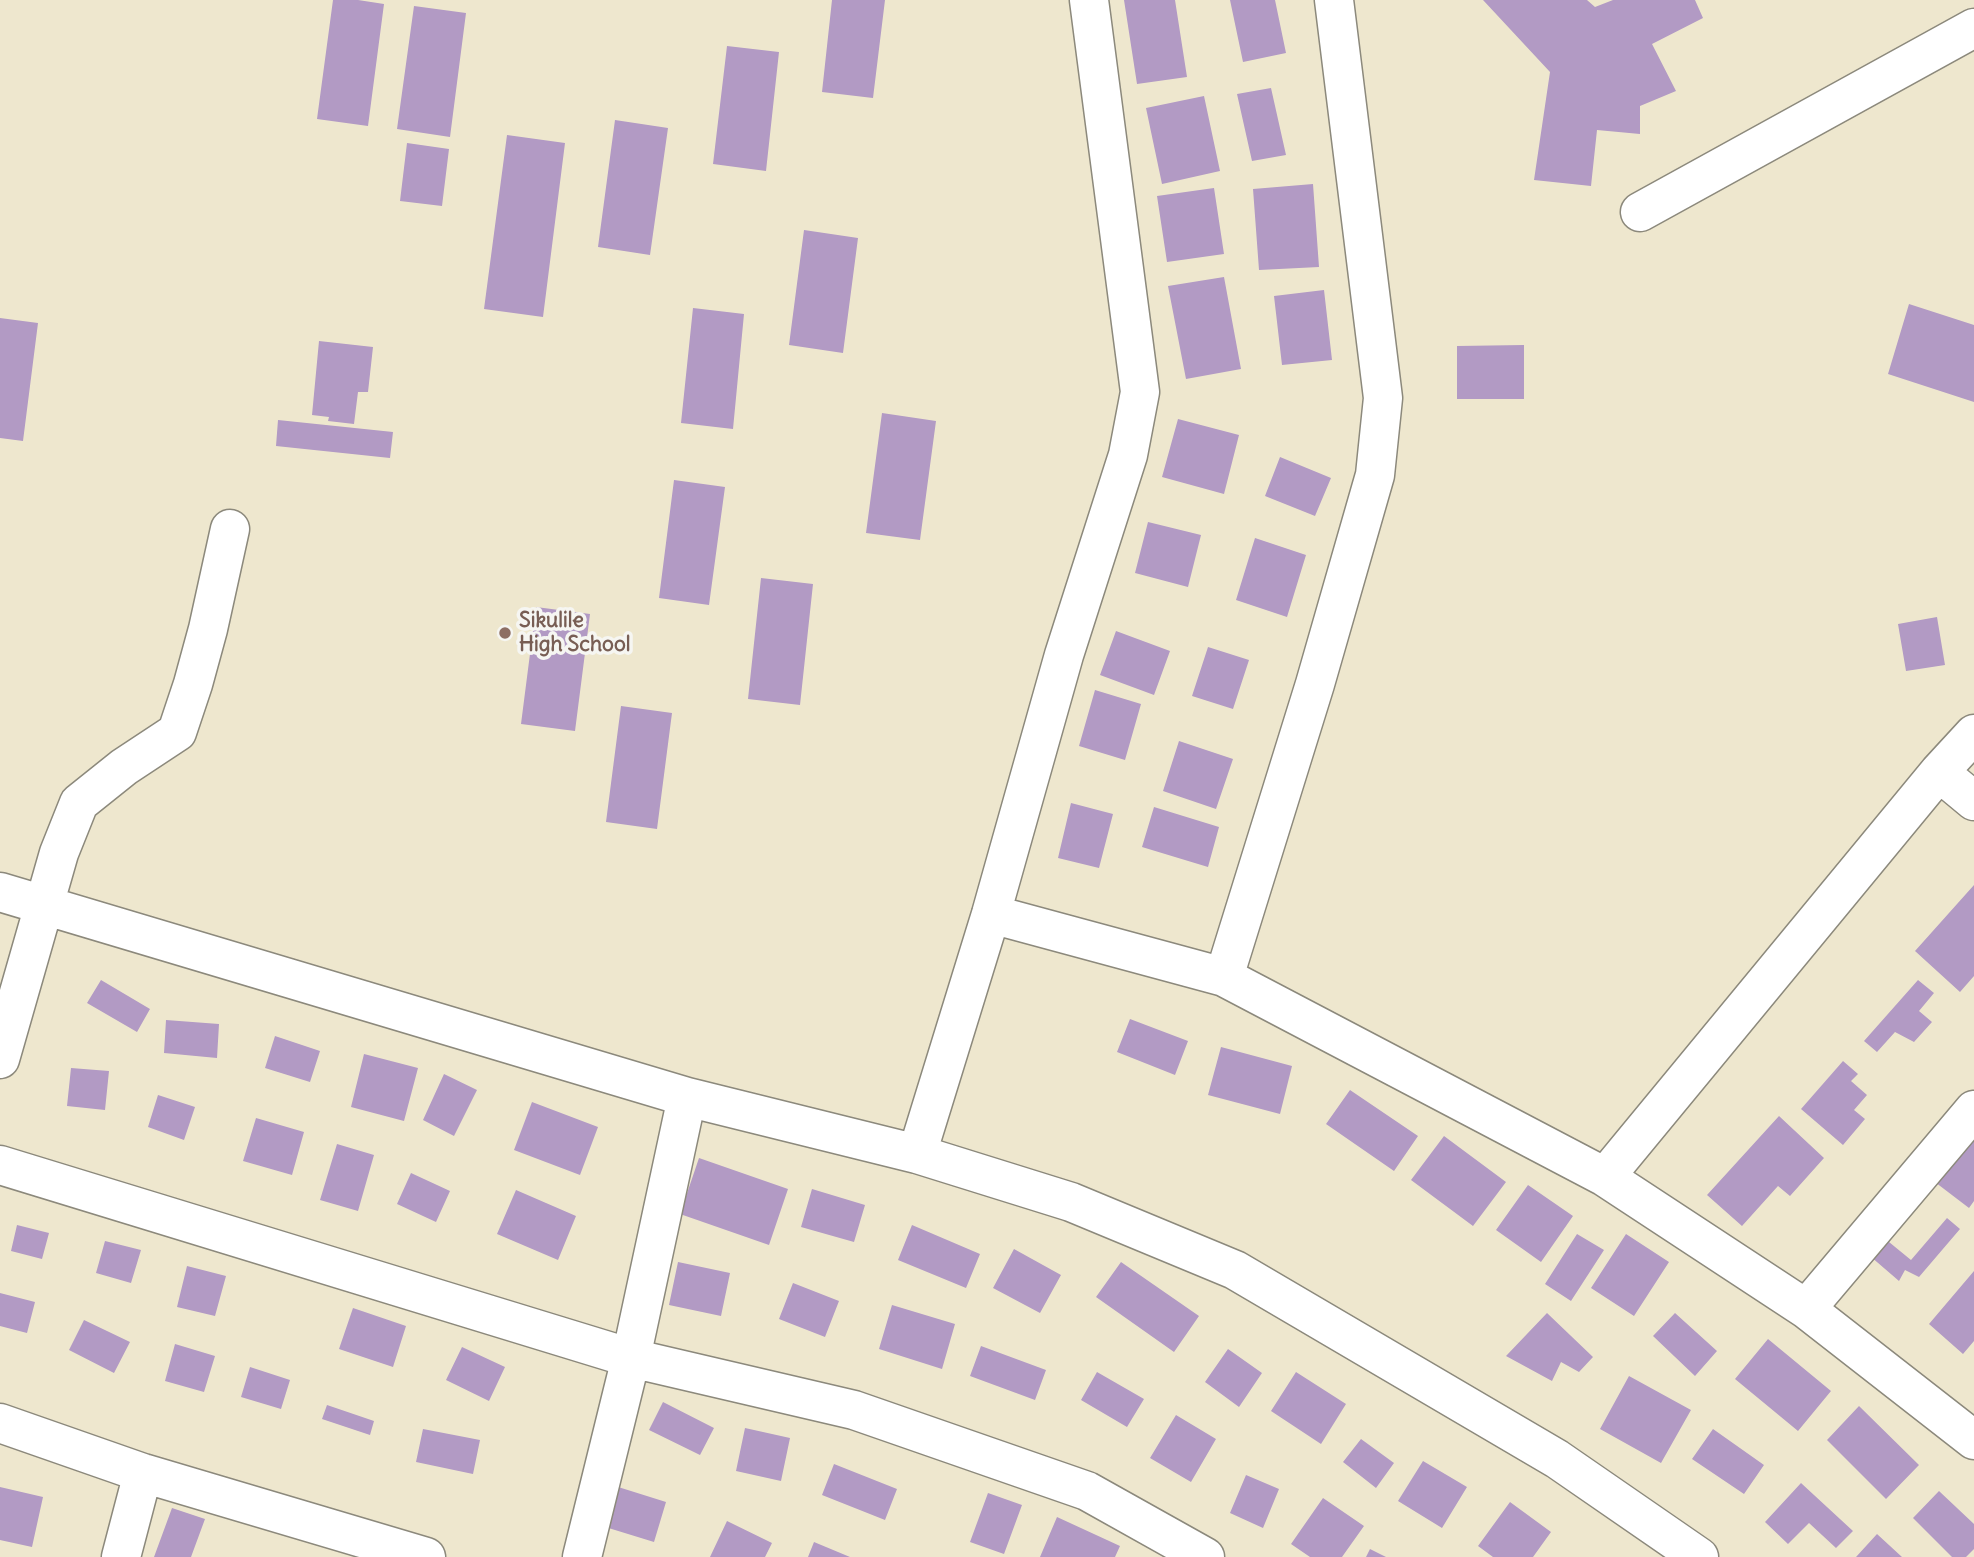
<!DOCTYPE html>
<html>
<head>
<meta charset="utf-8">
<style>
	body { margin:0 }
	canvas { display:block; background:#eee7ce }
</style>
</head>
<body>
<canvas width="1974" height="1557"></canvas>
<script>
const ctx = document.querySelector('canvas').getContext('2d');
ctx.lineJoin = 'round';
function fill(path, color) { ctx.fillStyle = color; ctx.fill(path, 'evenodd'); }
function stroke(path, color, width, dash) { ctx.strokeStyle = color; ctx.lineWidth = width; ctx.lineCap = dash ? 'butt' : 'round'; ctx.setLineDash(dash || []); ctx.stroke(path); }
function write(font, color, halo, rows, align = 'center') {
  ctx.font = font + ' Delius,sans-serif'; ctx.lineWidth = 7; ctx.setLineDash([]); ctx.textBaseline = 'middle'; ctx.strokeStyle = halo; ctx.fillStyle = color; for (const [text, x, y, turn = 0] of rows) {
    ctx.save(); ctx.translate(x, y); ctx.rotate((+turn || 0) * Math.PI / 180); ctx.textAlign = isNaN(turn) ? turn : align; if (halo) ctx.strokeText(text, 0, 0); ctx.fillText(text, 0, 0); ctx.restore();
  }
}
fill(new Path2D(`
	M 333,0 L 358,0 L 384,4 L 368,126 L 317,119 Z
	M 832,0 L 885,0 L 873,98 L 822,92 Z
	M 1124,0 L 1175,0 L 1187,77 L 1137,84 Z
	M 1230,0 L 1275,0 L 1286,53 L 1243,62 Z
	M 1483,0 L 1587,0 L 1595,7 L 1613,0 L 1695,0 L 1703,18 L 1652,44 L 1676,91 L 1640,106 L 1640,134 L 1597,130 L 1591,186 L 1534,180 L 1550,72 Z
	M 414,6 L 466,13 L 450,137 L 397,129 Z
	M 727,46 L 779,52 L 766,171 L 713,164 Z
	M 1271,88 L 1286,155 L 1252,161 L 1237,94 Z
	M 1204,96 L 1220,171 L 1162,184 L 1146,108 Z
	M 615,120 L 668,128 L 650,255 L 598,247 Z
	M 507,135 L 565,143 L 543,317 L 484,309 Z
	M 407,143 L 449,149 L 442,206 L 400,201 Z
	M 1313,184 L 1319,267 L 1259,270 L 1253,189 Z
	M 1214,188 L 1224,254 L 1167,262 L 1157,196 Z
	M 804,230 L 858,238 L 843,353 L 789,345 Z
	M 1224,277 L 1241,369 L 1186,379 L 1168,286 Z
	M 1324,290 L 1332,360 L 1282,365 L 1274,296 Z
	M 1909,304 L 1974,325 L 1974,402 L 1888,374 Z
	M 693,308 L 744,314 L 733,429 L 681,423 Z
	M 0,318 L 38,323 L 23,441 L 0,438 Z
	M 319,341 L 373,347 L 368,392 L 358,392 L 354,424 L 328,421 L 329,417 L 312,415 Z
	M 1524,345 L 1524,399 L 1457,399 L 1457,346 Z
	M 882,413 L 936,421 L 920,540 L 866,533 Z
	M 1178,419 L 1239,435 L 1224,494 L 1162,477 Z
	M 278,420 L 393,432 L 390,458 L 276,446 Z
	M 1280,457 L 1331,478 L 1315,516 L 1265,496 Z
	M 674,480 L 725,487 L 709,605 L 659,598 Z
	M 1148,522 L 1201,535 L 1188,587 L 1135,573 Z
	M 1255,538 L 1306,555 L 1287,617 L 1236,600 Z
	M 761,578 L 813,584 L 800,705 L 748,699 Z
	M 536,607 L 590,614 L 575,731 L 521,724 Z
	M 1937,617 L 1945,665 L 1906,671 L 1898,624 Z
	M 1116,631 L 1170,651 L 1154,695 L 1100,675 Z
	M 1208,647 L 1249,660 L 1233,709 L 1192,696 Z
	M 1095,690 L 1141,704 L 1125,760 L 1079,746 Z
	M 621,706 L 672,713 L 657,829 L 606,822 Z
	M 1179,741 L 1233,759 L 1216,809 L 1163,791 Z
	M 1071,803 L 1113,814 L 1099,868 L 1058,858 Z
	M 1154,807 L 1219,827 L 1208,867 L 1142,847 Z
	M 1974,885 L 1974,976 L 1960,992 L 1915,951 Z
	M 101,980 L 150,1009 L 137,1032 L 87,1003 Z
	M 1918,980 L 1934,993 L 1919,1011 L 1932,1022 L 1914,1042 L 1895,1032 L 1877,1052 L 1864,1041 Z
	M 1130,1019 L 1188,1041 L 1175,1075 L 1117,1052 Z
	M 166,1020 L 219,1024 L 217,1058 L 164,1053 Z
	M 275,1036 L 320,1051 L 310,1082 L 265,1068 Z
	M 1221,1047 L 1292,1066 L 1280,1114 L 1208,1095 Z
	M 364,1054 L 418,1068 L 404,1121 L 351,1107 Z
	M 1843,1061 L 1858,1074 L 1851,1081 L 1867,1095 L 1854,1110 L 1865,1119 L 1843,1145 L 1801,1109 Z
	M 71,1068 L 109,1071 L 105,1110 L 67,1106 Z
	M 444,1074 L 477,1090 L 454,1136 L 423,1120 Z
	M 1350,1090 L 1418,1136 L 1394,1171 L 1326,1124 Z
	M 158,1095 L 195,1107 L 184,1140 L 148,1127 Z
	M 532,1102 L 598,1127 L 580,1175 L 514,1150 Z
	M 1779,1116 L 1824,1158 L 1790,1196 L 1778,1186 L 1742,1226 L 1707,1195 Z
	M 256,1118 L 304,1132 L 292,1175 L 243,1161 Z
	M 1444,1136 L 1506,1182 L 1473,1226 L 1411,1180 Z
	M 1974,1138 L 1974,1201 L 1969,1208 L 1927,1176 Z
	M 337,1144 L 374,1155 L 358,1211 L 320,1200 Z
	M 699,1158 L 788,1189 L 769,1245 L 680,1214 Z
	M 411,1173 L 450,1191 L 436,1222 L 397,1204 Z
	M 1528,1185 L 1573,1216 L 1541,1262 L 1496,1230 Z
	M 812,1189 L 865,1205 L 854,1242 L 801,1227 Z
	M 516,1190 L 576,1216 L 558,1260 L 497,1234 Z
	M 1947,1218 L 1960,1229 L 1919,1277 L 1905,1270 L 1899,1281 L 1863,1250 L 1878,1233 L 1911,1260 Z
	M 17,1225 L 49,1233 L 42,1259 L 11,1251 Z
	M 912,1225 L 980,1254 L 966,1288 L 898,1260 Z
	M 1577,1234 L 1604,1250 L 1571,1301 L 1545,1284 Z
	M 1626,1234 L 1669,1262 L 1634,1316 L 1591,1288 Z
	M 105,1241 L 141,1250 L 131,1283 L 96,1273 Z
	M 1014,1249 L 1061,1275 L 1040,1313 L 993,1288 Z
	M 678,1262 L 730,1273 L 721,1316 L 669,1305 Z
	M 1121,1262 L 1199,1316 L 1174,1352 L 1096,1297 Z
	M 187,1266 L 226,1276 L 215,1316 L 177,1307 Z
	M 1974,1271 L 1974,1341 L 1963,1354 L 1929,1324 Z
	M 793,1283 L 839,1301 L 825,1337 L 779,1319 Z
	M 0,1293 L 35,1302 L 27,1333 L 0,1326 Z
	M 892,1305 L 955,1324 L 942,1369 L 879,1349 Z
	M 353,1308 L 406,1326 L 393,1367 L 339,1349 Z
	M 1547,1313 L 1593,1357 L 1579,1372 L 1561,1362 L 1552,1381 L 1506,1356 Z
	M 1675,1313 L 1717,1351 L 1695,1376 L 1653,1336 Z
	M 84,1320 L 130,1342 L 114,1373 L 69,1350 Z
	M 1768,1339 L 1831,1391 L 1798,1431 L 1735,1379 Z
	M 175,1344 L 215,1356 L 204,1392 L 165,1381 Z
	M 981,1346 L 1046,1370 L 1035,1400 L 970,1376 Z
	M 462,1347 L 505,1367 L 489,1401 L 446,1380 Z
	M 1228,1349 L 1262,1373 L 1239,1407 L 1205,1382 Z
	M 250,1367 L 290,1380 L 281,1409 L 241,1397 Z
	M 1097,1372 L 1144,1399 L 1127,1427 L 1081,1400 Z
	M 1296,1372 L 1346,1404 L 1321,1444 L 1271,1411 Z
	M 1629,1376 L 1691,1410 L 1661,1463 L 1600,1429 Z
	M 663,1402 L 714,1428 L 700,1455 L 649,1430 Z
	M 327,1405 L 374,1421 L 370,1435 L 322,1419 Z
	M 1859,1406 L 1919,1465 L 1886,1499 L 1827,1440 Z
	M 1176,1415 L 1216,1439 L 1191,1482 L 1150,1458 Z
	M 745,1428 L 790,1438 L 781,1481 L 736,1471 Z
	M 423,1429 L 480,1440 L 473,1474 L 416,1462 Z
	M 1713,1429 L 1764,1465 L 1744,1494 L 1692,1459 Z
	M 1361,1439 L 1394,1463 L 1376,1488 L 1343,1462 Z
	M 1423,1461 L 1467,1487 L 1442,1528 L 1398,1501 Z
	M 834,1464 L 897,1489 L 885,1520 L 822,1495 Z
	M 1246,1475 L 1279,1489 L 1263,1528 L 1230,1513 Z
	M 1801,1483 L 1853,1531 L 1836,1548 L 1809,1523 L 1788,1544 L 1765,1522 Z
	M 615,1486 L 666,1502 L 654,1542 L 602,1526 Z
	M 0,1487 L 43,1497 L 32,1547 L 0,1540 Z
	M 1939,1491 L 1974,1524 L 1974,1549 L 1966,1557 L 1952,1557 L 1913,1518 Z
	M 988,1493 L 1022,1505 L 1004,1554 L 970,1542 Z
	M 1323,1498 L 1364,1526 L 1342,1557 L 1310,1557 L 1291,1544 Z
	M 1510,1502 L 1551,1532 L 1533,1557 L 1493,1557 L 1478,1546 Z
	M 172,1508 L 205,1519 L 191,1557 L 154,1557 Z
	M 1057,1517 L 1120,1546 L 1115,1557 L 1040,1557 Z
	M 727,1521 L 772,1543 L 765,1557 L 710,1557 Z
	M 1877,1534 L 1902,1557 L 1856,1557 Z
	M 814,1542 L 850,1557 L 808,1557 Z
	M 1370,1549 L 1386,1557 L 1366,1557 Z`), '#b29ac4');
const minor = new Path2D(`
	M 1640,212 L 1974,28
	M 1939,772 L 1974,801
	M 0,892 L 687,1097 L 917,1154 L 1071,1202 L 1235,1270 L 1557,1459 L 1699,1557
	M 991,914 L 1224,977 L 1605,1177 L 1806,1309 L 1974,1440
	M 1224,977 L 1315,684 L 1375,475 L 1383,398 L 1334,0
	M 0,1059 L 59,853 L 79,803 L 124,767 L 177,732 L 193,684 L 208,629 L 230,529
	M 917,1154 L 991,914 L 1064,655 L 1128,455 L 1140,392 L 1089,0
	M 0,1165 L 631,1358 L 854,1410 L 1087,1491 L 1205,1557
	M 1605,1177 L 1939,772 L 1974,734
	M 1806,1309 L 1974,1110
	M 0,1423 L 143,1473 L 426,1557
	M 121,1557 L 143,1473
	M 582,1557 L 631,1358 L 687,1097`);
stroke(minor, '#8c897c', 41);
stroke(minor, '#fff', 38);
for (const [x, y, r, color] of [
	[505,633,7,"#8d6e63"]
]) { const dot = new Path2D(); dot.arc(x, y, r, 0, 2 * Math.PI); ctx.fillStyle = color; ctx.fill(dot); stroke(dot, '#f6f6f2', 2.5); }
write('bold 21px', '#785e54', '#f6f6f2', [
	["Sikulile",519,621],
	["High School",519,645]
], 'left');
</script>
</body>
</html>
